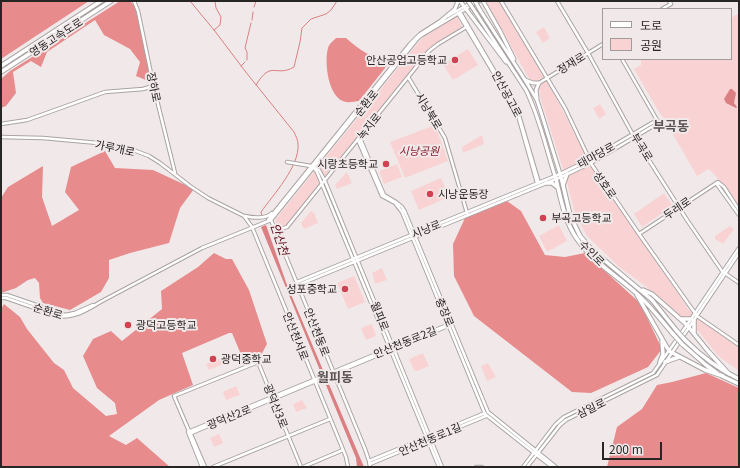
<!DOCTYPE html>
<html>
<head>
<meta charset="utf-8">
<style>
	body { margin:0 }
	#map { position:relative; width:740px; height:468px; overflow:hidden; background:#f1e9e9; font-family:Georgia,"Noto Sans KR",serif }
	canvas { display:block }
	.frame { position:absolute; inset:0; border:2px solid #282525; pointer-events:none }
	.legend { position:absolute; left:602px; top:8px; width:130px; height:52px; box-sizing:border-box; background:#f1e9e9; border:1px solid #a19b9b; margin:0; padding:5px 7px; list-style:none; font-size:12px; color:#282525 }
	.legend li { display:flex; align-items:center; gap:8px; height:20px }
	.legend b { width:20px; border:1px solid #a19b9b }
	.scale { position:absolute; left:602px; top:442px; width:60px; height:18px; box-sizing:border-box; border:2px solid #282525; border-top:0; padding-left:5px; font-size:12px; line-height:14px; white-space:nowrap; color:#282525; -webkit-text-stroke:3px #f1e9e9; paint-order:stroke }
</style>
</head>
<body>
<div id="map">
<canvas width="740" height="468"></canvas>
<div class="frame"></div>
<ul class="legend">
<li><b style="height:5px;background:#fff"></b>도로</li>
<li><b style="height:11px;background:#f9d3d3"></b>공원</li>
</ul>
<div class="scale">200 m</div>
</div>
<script>
const ctx = document.querySelector('canvas').getContext('2d');
ctx.lineJoin = 'round';
function fill(path, color) { ctx.fillStyle = color; ctx.fill(path, 'evenodd'); }
function stroke(path, color, width, dash) { ctx.strokeStyle = color; ctx.lineWidth = width; ctx.lineCap = dash ? 'butt' : 'round'; ctx.setLineDash(dash || []); ctx.stroke(path); }
function write(font, color, halo, rows, align = 'center') {
  ctx.font = font + ' Georgia,"Noto Sans KR",serif'; ctx.lineWidth = 4; ctx.setLineDash([]); ctx.textBaseline = 'middle'; ctx.strokeStyle = halo; ctx.fillStyle = color; for (const [text, x, y, turn = 0] of rows) {
    ctx.save(); ctx.translate(x, y); ctx.rotate((+turn || 0) * Math.PI / 180); ctx.textAlign = isNaN(turn) ? turn : align; if (halo) ctx.strokeText(text, 0, 0); ctx.fillText(text, 0, 0); ctx.restore();
  }
}
fill(new Path2D(`
	M 486,1 L 500,1 L 549,84 L 591,166 L 690,311 L 700,320 L 739,347 L 739,371 L 718,356 L 699,332 L 681,318 L 644,285 L 619,267 L 587,236 L 575,214 L 566,179 L 541,100 L 539,88 L 528,77 Z
	M 739,13 L 739,207 L 719,180 L 709,169 L 697,176 L 663,117 L 660,114 L 634,69 L 641,65 L 641,59 L 731,59 L 731,18 Z
	M 457,16 L 462,27 L 429,48 L 286,225 L 278,229 L 275,220 L 423,37 Z
	M 544,27 L 550,38 L 543,43 L 536,32 Z
	M 468,49 L 478,65 L 453,80 L 443,64 Z
	M 600,104 L 606,114 L 599,119 L 593,108 Z
	M 435,125 L 448,161 L 405,178 L 390,142 Z
	M 482,135 L 484,144 L 463,153 L 462,147 Z
	M 397,164 L 402,177 L 384,184 L 379,171 Z
	M 347,172 L 352,183 L 337,189 L 335,185 Z
	M 441,178 L 449,197 L 419,210 L 411,191 Z
	M 664,193 L 673,206 L 642,227 L 634,214 Z
	M 311,211 L 314,213 L 318,223 L 304,229 L 301,223 Z
	M 559,225 L 567,241 L 547,252 L 539,236 Z
	M 730,226 L 734,229 L 723,244 L 715,239 L 715,236 Z
	M 382,268 L 387,280 L 375,284 L 372,273 Z
	M 354,276 L 365,302 L 348,309 L 337,283 Z
	M 372,324 L 376,336 L 366,340 L 361,328 Z
	M 232,353 L 235,359 L 209,370 L 206,364 Z
	M 423,353 L 429,366 L 417,371 L 414,370 L 409,359 Z
	M 488,363 L 496,377 L 487,381 L 481,366 Z
	M 236,386 L 240,395 L 226,400 L 223,392 Z
	M 302,400 L 307,408 L 296,412 L 293,404 Z
	M 219,434 L 223,443 L 214,447 L 210,438 Z`), '#f9d3d3');
fill(new Path2D(`
	M 1,1 L 89,1 L 1,59 Z
	M 120,1 L 130,1 L 138,10 L 153,83 L 136,76 L 140,62 L 130,49 L 104,35 L 95,20 L 47,52 L 41,67 L 31,61 L 13,72 L 16,93 L 6,106 L 1,108 L 1,79 L 10,71 Z
	M 336,38 L 346,38 C 358,49 372,58 389,63 L 359,101 C 355,101 350,103 346,102 C 328,99 324,62 328,48 C 329,44 333,41 336,38 Z
	M 105,151 L 115,168 L 153,170 L 194,189 L 180,208 L 169,243 L 130,253 L 109,260 L 109,278 L 101,292 L 70,310 L 43,303 L 40,298 L 39,283 L 35,278 L 28,280 L 16,288 L 1,293 L 1,198 L 8,187 L 43,166 L 42,197 L 52,226 L 79,210 L 65,192 L 71,167 Z
	M 507,201 L 521,211 L 545,255 L 565,257 L 585,253 L 640,303 L 662,349 L 648,367 L 591,393 L 572,392 L 474,316 L 454,276 L 453,244 L 465,218 Z
	M 214,253 L 226,259 L 232,259 L 249,290 L 267,344 L 260,357 L 245,364 L 232,333 L 229,333 L 182,353 L 193,385 L 159,400 L 109,436 L 126,445 L 137,438 L 170,467 L 1,467 L 1,309 L 4,304 L 20,317 L 27,329 L 54,363 L 64,370 L 73,388 L 106,416 L 117,414 L 115,403 L 97,388 L 83,356 L 93,339 L 111,331 L 122,341 L 162,309 L 161,291 L 198,267 Z
	M 706,373 L 739,388 L 739,467 L 607,467 L 617,427 L 642,409 L 657,385 L 672,382 Z`), '#e78b8d');
fill(new Path2D(`
	M 730,89 L 732,89 L 736,93 L 734,103 L 737,107 L 736,108 L 726,103 L 724,99 Z
	M 266,225 L 287,285 L 364,467 L 357,467 L 356,458 L 261,227 Z`), '#da7f82');
stroke(new Path2D(`
	M 190,1 L 214,30 L 245,71 L 294,132 C 296,136 298,141 298,144 C 300,166 273,195 261,212 L 262,216
	M 254,7 L 256,1
	M 252,20 L 253,12
	M 214,30 L 220,25 L 221,17 L 216,8 L 215,1
	M 247,60 L 247,52 L 245,48 L 251,23
	M 241,66 L 245,62
	M 256,85 C 272,59 275,78 294,67 L 300,42 L 302,28 L 311,19 L 326,14 L 331,10 L 337,1`), '#da7f82', 1);
const secondary = new Path2D(`
	M 134,1 L 138,11 L 154,88 L 175,173
	M 501,1 L 565,108 L 592,165 L 639,234 L 697,316 L 739,345
	M 557,1 L 588,53 L 633,135 L 687,220 L 722,271 L 739,283
	M 662,9 L 671,4 L 669,1
	M 460,12 L 518,112 L 539,183
	M 458,13 L 517,112 L 537,183
	M 448,16 L 474,1
	M 408,77 L 445,138 L 467,213
	M 539,83 L 603,44
	M 1,124 L 27,120 L 44,114 L 105,92 L 143,89 L 153,86
	M 1,137 L 43,138 L 109,144 L 136,151 L 149,156 L 160,163 L 190,186 L 208,198 L 244,216 L 252,227 L 346,457 L 348,467
	M 360,138 L 384,195 L 396,202 L 402,207 L 405,212 L 488,412 L 556,467
	M 358,140 L 382,196 L 395,203 L 402,212 L 485,414 L 552,467
	M 287,162 L 311,166 L 314,168 L 317,172 L 439,467
	M 315,168 L 319,170 L 325,181 L 442,467
	M 716,183 L 739,215
	M 245,216 C 253,218 266,219 272,213
	M 268,220 L 410,44 L 420,34 L 442,20
	M 271,220 L 365,449 L 369,461 L 370,467
	M 276,231 L 287,227 L 429,51 L 438,44 L 468,26
	M 639,234 L 718,182 L 724,187 L 739,210
	M 297,282 L 560,174 L 589,160 L 657,120
	M 298,285 L 561,177 L 591,163 L 660,122 L 657,120 L 622,59
	M 1,295 L 7,295 L 65,315 L 75,313 L 93,305
	M 1,298 L 6,298 L 58,316 C 76,319 89,308 104,300 L 202,248 L 271,220 L 418,38 L 422,35 L 479,1
	M 189,431 L 174,396 L 258,362 L 301,467
	M 190,432 L 205,467
	M 189,434 L 450,325
	M 369,461 L 485,413
	M 370,464 L 486,416
	M 202,467 L 188,432 L 415,338 L 450,324
	M 213,467 L 330,419
	M 303,467 L 343,450
	M 476,467 L 482,467
	M 523,467 L 555,425 L 564,417 L 653,373 L 687,325 L 739,248
	M 527,467 L 560,425 L 566,420 L 657,375 L 739,253`);
const primary = new Path2D(`
	M 460,1 L 506,62
	M 483,1 L 500,31 L 514,59
	M 480,10 L 525,80 L 537,100 L 541,112 L 561,177
	M 476,13 L 526,90 C 540,118 546,149 556,179
	M 442,20 L 455,9 L 458,1
	M 525,80 L 533,83 L 539,83 L 536,90 L 537,98`);
const highway = new Path2D(`
	M 1,66 L 101,1
	M 1,72 L 111,1
	M 561,177 L 570,215 L 580,236 L 591,249 L 652,300 L 676,330
	M 556,179 C 561,200 565,222 577,239 C 592,261 617,276 636,293 C 650,305 661,320 673,334
	M 546,183 L 552,183 L 557,187
	M 563,185 L 567,174
	M 643,290 L 652,294 L 687,325 L 708,351 L 729,374
	M 637,295 L 669,351 L 705,370 L 723,376
	M 681,319 L 691,319
	M 694,332 L 694,320
	M 685,340 C 701,356 718,369 739,379
	M 682,344 L 706,365 L 717,373
	M 660,362 L 663,354 L 662,341
	M 665,362 L 679,357
	M 722,376 L 739,384`);
stroke(secondary, '#aaa3a3', 4.5);
stroke(primary, '#aaa3a3', 5);
stroke(highway, '#aaa3a3', 5.5);
stroke(secondary, '#fff', 2.5);
stroke(primary, '#fff', 3);
stroke(highway, '#fff', 3.5);
const primaryBridge = new Path2D(`
	M 468,1 L 476,13
	M 475,1 L 480,10`);
const highwayBridge = new Path2D(`
	M 676,330 L 685,340
	M 673,334 L 682,344`);
stroke(primaryBridge, '#aaa3a3', 5, []);
stroke(highwayBridge, '#aaa3a3', 5.5, []);
stroke(primaryBridge, '#fff', 3);
stroke(highwayBridge, '#fff', 3.5);
for (const [x, y, r, color] of [
	[455,60,4,"#d14151"],
	[386,164,4,"#d14151"],
	[430,194,4,"#d14151"],
	[543,218,4,"#d14151"],
	[345,289,4,"#d14151"],
	[128,325,4,"#d14151"],
	[213,359,4,"#d14151"]
]) { const dot = new Path2D(); dot.arc(x, y, r, 0, 2 * Math.PI); ctx.fillStyle = color; ctx.fill(dot); stroke(dot, '#f1e9e9', 1.5); }
write('11px', '#282525', '#f1e9e9', [
	["영동고속도로",56,37,-33],
	["정재로",571,63,-31],
	["장하로",154,87,78],
	["안산공고로",507,94,62],
	["순환로",366,103,-51],
	["시낭북로",429,111,59],
	["녹지로",369,126,-51],
	["부곡로",642,147,58],
	["가루개로",115,148,12],
	["태마당로",596,155,-29],
	["성호로",605,185,55],
	["두레로",677,208,-34],
	["시낭로",426,229,-22],
	["수인로",592,253,45],
	["순환로",48,311,17],
	["충장로",445,312,67],
	["월피로",380,316,68],
	["안산천동로",317,332,68],
	["안산천서로",296,336,68],
	["안산천동로2길",405,342,-22],
	["광덕산3로",276,406,68],
	["삼일로",591,408,-26],
	["광덕산2로",229,417,-22],
	["안산천동로1길",430,439,-23]
]);
write('11px', '#282525', '#f1e9e9', [
	["안산공업고등학교",447,60,"right"],
	["시랑초등학교",378,164,"right"],
	["시낭운동장",438,194],
	["부곡고등학교",551,218],
	["성포중학교",337,289,"right"],
	["광덕고등학교",136,325],
	["광덕중학교",221,359]
], 'left');
write('italic 11px', '#86182a', '#f1e9e9', [
	["시낭공원",419,151]
]);
write('italic 12px', '#570114', '#f1e9e9', [
	["안산천",280,239,72]
]);
write('bold 13px', '#5b5454', '#f1e9e9', [
	["부곡동",671,126],
	["월피동",335,377]
]);
</script>
</body>
</html>
